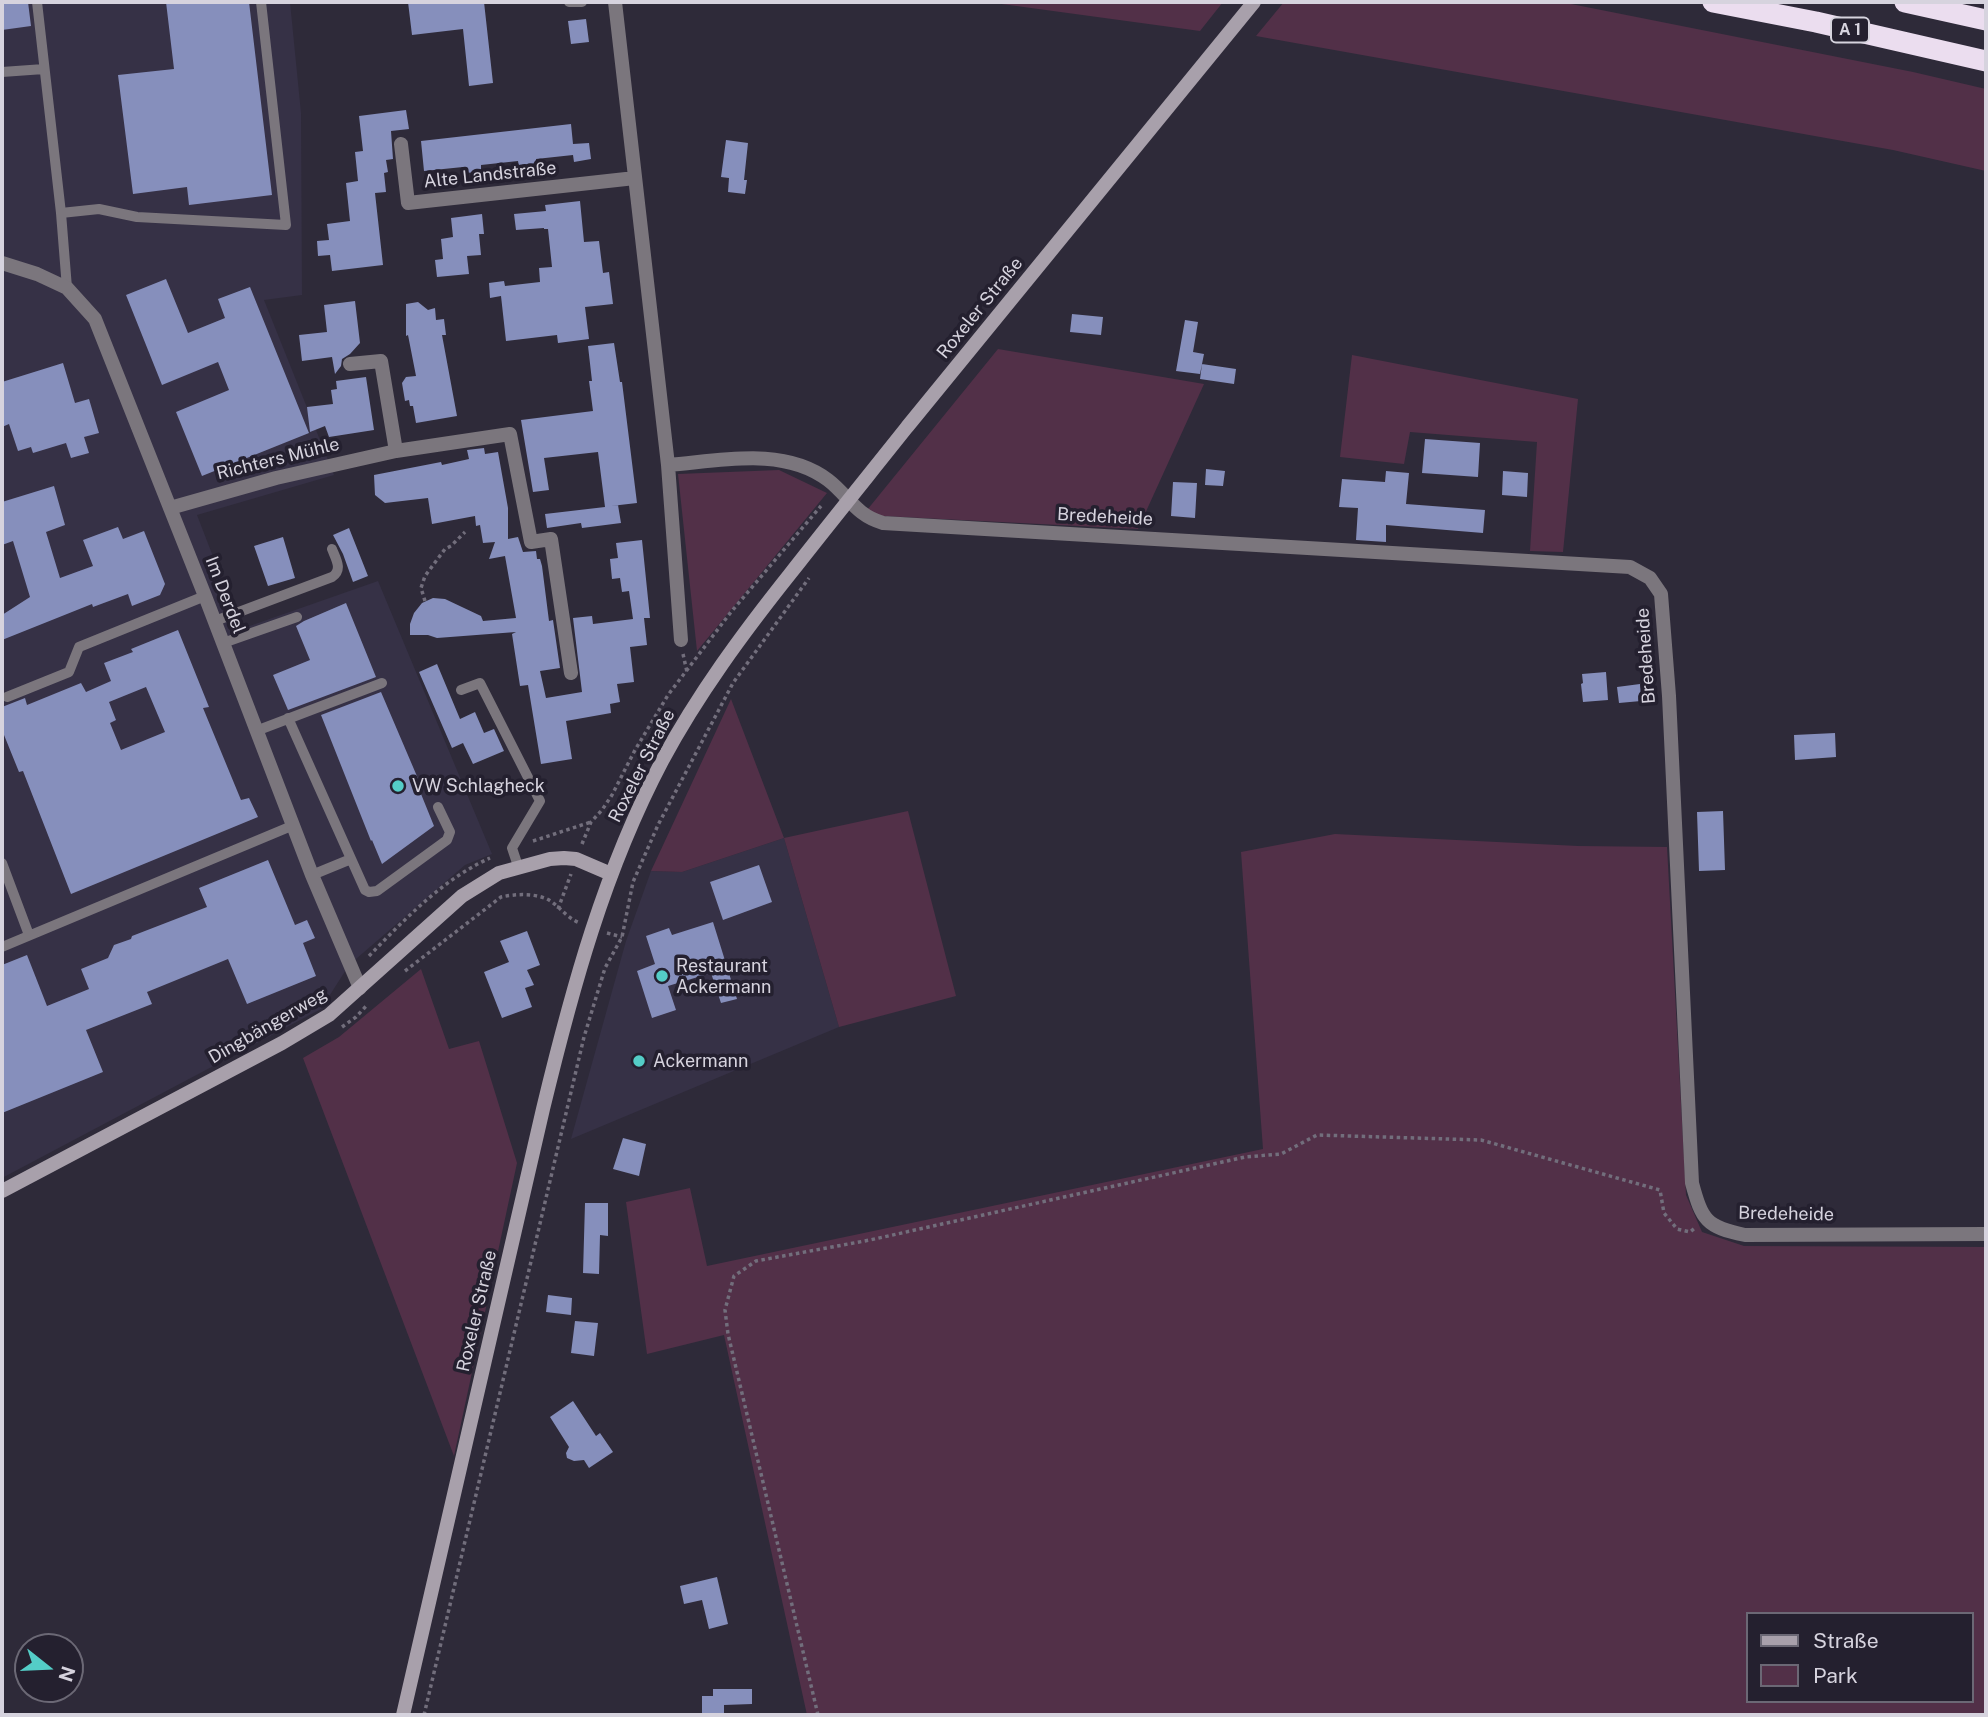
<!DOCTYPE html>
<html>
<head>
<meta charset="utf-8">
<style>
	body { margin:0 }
	#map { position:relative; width:1988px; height:1717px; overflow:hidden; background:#2e2a39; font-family:"Public Sans",sans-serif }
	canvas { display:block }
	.frame { position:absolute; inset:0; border:4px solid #d6d3de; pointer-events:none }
	.legend { position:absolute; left:1746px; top:1612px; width:228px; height:91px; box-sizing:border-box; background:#24202f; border:2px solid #6b6875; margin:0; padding:9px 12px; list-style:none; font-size:21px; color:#d6d3de }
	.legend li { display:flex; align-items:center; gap:14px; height:35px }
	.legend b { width:35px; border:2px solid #6b6875 }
	.north { position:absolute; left:14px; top:1633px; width:70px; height:70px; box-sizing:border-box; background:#24202f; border:2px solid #6b6875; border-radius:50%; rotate:108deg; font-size:19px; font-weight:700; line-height:28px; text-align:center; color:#d6d3de }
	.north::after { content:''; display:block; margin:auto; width:24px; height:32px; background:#54cdc7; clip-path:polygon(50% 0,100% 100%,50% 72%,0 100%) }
</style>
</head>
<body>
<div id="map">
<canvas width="1988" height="1717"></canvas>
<div class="frame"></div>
<ul class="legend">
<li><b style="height:9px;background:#a8a0ab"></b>Straße</li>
<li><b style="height:19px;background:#523048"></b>Park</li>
</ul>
<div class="north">N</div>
</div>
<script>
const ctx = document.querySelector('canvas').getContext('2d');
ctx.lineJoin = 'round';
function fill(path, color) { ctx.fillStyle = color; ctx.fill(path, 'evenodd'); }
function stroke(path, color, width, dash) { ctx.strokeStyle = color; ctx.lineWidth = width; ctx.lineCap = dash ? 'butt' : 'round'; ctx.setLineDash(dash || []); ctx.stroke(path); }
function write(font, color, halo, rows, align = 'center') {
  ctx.font = font + ' "Public Sans",sans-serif'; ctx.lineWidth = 7; ctx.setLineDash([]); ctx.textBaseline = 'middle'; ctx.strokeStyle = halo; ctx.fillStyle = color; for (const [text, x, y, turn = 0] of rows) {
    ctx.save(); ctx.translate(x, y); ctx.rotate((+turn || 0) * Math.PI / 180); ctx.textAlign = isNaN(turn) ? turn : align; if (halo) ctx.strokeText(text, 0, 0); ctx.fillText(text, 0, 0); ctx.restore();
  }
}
fill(new Path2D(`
	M 2,2 L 290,2 L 301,113 L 302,295 L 264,300 L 334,475 L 197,515 L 241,629 L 378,581 L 492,854 L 465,865 L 349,965 L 321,1009 L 2,1178 Z
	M 784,838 L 839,1027 L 571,1139 L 626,941 L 651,871 L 682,872 Z`), '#363146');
fill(new Path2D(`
	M 987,2 L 1223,2 L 1200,31 Z
	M 1284,2 L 1561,2 L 1913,72 L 1986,89 L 1986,171 L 1893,150 L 1256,36 Z
	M 998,349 L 1204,384 L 1138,529 L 863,515 Z
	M 1352,355 L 1578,399 L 1563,552 L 1530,551 L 1537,442 L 1410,432 L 1404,464 L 1340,457 Z
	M 779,470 L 827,493 L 697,651 L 678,474 Z
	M 731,699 L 784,838 L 908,811 L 956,996 L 839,1027 L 784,838 L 682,872 L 651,871 Z
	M 1335,834 L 1578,846 L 1667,847 L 1686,1195 L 1702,1232 L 1744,1246 L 1986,1247 L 1986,1715 L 807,1715 L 724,1335 L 647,1354 L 626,1202 L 690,1188 L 707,1266 L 1263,1149 L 1241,852 ZM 1748,1614 L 1972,1614 L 1972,1701 L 1748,1701 Z
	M 421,969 L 449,1049 L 479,1041 L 517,1163 L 454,1456 L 303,1058 L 339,1037 Z`), '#523048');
fill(new Path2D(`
	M 2,2 L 28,2 L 31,26 L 2,30 Z
	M 166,2 L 249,2 L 272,195 L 189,205 L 187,187 L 133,194 L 118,75 L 174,69 Z
	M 408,2 L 484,2 L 493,83 L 469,86 L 463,29 L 412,35 Z
	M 586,19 L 589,42 L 571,44 L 568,21 Z
	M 406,110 L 409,129 L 391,131 L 393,159 L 386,160 L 388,172 L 384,173 L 386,192 L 375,193 L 383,265 L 332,271 L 330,255 L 318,256 L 317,241 L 329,240 L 327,224 L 350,221 L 346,183 L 358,181 L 355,152 L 363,151 L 359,116 Z
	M 571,124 L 573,144 L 589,143 L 591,159 L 574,162 L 573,155 L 536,159 L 536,165 L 519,167 L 518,161 L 481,165 L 481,172 L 463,173 L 463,167 L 424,171 L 421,141 Z
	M 726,140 L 748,143 L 744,180 L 747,180 L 745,194 L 728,192 L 729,178 L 721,177 Z
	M 580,201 L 584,242 L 599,241 L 603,273 L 609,272 L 613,304 L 585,307 L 589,339 L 558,343 L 557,335 L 506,341 L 501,296 L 490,298 L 489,283 L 504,281 L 505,286 L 540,282 L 539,268 L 552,267 L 548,229 L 544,229 L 544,228 L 516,230 L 514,214 L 546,211 L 545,205 Z
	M 482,214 L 484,234 L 479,234 L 481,255 L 467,256 L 469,274 L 437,277 L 435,260 L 443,259 L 441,239 L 453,237 L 451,218 Z
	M 166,279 L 188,333 L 225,318 L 218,299 L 250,287 L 309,433 L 202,476 L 176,412 L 229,390 L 218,362 L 162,385 L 126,295 Z
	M 355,301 L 360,343 L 350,354 L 342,359 L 341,366 L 335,374 L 332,357 L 302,361 L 299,335 L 327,332 L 324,305 Z
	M 418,302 L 428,310 L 435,308 L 436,320 L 444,319 L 446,335 L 442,335 L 457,416 L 416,423 L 413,406 L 410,406 L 409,400 L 405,401 L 402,383 L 406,377 L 416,376 L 408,335 L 406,336 L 406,304 Z
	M 1072,314 L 1103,317 L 1101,335 L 1070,332 Z
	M 1185,320 L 1198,322 L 1193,352 L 1204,354 L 1200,374 L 1176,371 Z
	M 614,343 L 620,382 L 622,382 L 637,503 L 611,506 L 618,505 L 621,523 L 582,528 L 581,523 L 547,528 L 545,514 L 605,507 L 598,452 L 544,458 L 549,490 L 533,492 L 521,420 L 593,411 L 589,381 L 592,381 L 588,346 Z
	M 63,363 L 75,403 L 89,399 L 99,433 L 84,437 L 89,453 L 71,458 L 66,443 L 33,453 L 31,447 L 18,451 L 9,424 L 2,427 L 2,382 Z
	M 1202,364 L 1236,369 L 1234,384 L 1200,379 Z
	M 366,377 L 374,430 L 329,437 L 325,426 L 310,432 L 307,407 L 333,404 L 331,390 L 337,389 L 336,381 Z
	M 1425,439 L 1480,443 L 1478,477 L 1422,473 Z
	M 484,448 L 485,454 L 498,452 L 508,508 L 508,539 L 518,537 L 523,552 L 536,551 L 537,559 L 540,559 L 542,566 L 549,621 L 553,620 L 560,668 L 540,671 L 546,698 L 582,692 L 573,618 L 592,616 L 593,624 L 633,619 L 629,591 L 622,592 L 620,578 L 612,579 L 610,559 L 618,558 L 616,543 L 642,540 L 650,618 L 644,618 L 647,645 L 630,647 L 634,682 L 617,684 L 620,702 L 610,704 L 611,713 L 566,721 L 572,759 L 541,764 L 528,685 L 520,686 L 512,634 L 516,632 L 437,638 L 428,635 L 410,635 L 410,624 L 414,613 L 422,603 L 433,598 L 445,599 L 481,616 L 483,621 L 516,618 L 505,556 L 489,559 L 495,542 L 483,543 L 480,525 L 476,526 L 475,516 L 432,524 L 428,498 L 385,503 L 375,495 L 374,475 L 441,462 L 442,465 L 469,459 L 467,450 Z
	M 1206,469 L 1225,471 L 1223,486 L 1205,485 Z
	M 1386,471 L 1409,473 L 1406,504 L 1485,510 L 1483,533 L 1386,525 L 1386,542 L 1356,540 L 1358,508 L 1339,507 L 1342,479 L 1385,482 Z
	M 1503,471 L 1528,473 L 1527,497 L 1502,495 Z
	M 1173,482 L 1197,483 L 1195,518 L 1171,516 Z
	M 54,486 L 65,525 L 46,532 L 60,578 L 93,566 L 83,540 L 118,527 L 123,539 L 144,531 L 165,584 L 160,595 L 132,606 L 128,594 L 93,607 L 92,604 L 2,640 L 2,615 L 30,597 L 13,541 L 2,545 L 2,502 Z
	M 349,528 L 368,576 L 353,582 L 343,554 L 333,535 Z
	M 283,537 L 295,578 L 268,586 L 254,546 Z
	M 346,603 L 376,677 L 288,710 L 273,675 L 310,660 L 296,626 L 304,621 Z
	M 178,630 L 209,707 L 203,708 L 241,800 L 249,798 L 258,817 L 71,894 L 23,771 L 19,772 L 2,730 L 2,707 L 25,698 L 27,705 L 81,683 L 86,692 L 111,681 L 104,663 L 133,652 L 131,649 ZM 146,687 L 165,732 L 121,750 L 110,723 L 116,720 L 109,702 Z
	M 437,664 L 460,719 L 475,712 L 484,733 L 494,729 L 504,751 L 473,764 L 463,743 L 452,748 L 419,672 Z
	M 1606,672 L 1608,700 L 1583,702 L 1581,684 L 1583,683 L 1582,674 Z
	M 1640,684 L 1641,701 L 1619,703 L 1617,687 Z
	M 381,692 L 422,788 L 419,789 L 434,826 L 382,864 L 372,840 L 371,841 L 321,715 Z
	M 1835,733 L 1836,757 L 1795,760 L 1794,735 Z
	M 1723,811 L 1725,870 L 1699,871 L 1697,812 Z
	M 268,860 L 295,925 L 307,920 L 315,938 L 303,943 L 316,976 L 247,1004 L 228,959 L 147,992 L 152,1004 L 86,1030 L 103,1072 L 2,1113 L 2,965 L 27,955 L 47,1006 L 89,989 L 81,969 L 108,958 L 114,945 L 131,939 L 132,936 L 207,907 L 199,888 Z
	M 759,865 L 772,902 L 723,920 L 710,882 Z
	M 713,922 L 737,999 L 721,1003 L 711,973 L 668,986 L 676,1010 L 652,1018 L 637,971 L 655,964 L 646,936 L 669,928 L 672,935 Z
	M 527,931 L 540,965 L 527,970 L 534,985 L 525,988 L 532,1007 L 502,1018 L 484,972 L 509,962 L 500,941 Z
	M 623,1138 L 646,1144 L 639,1176 L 613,1169 Z
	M 585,1203 L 608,1203 L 608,1236 L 600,1235 L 599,1274 L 583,1273 Z
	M 548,1295 L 572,1298 L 571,1315 L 546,1312 Z
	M 575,1321 L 598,1323 L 594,1356 L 571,1353 Z
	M 573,1401 L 596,1436 L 600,1433 L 613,1452 L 589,1468 L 584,1460 L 574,1461 L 567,1458 L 566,1453 L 569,1447 L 550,1417 Z
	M 717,1577 L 728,1624 L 709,1629 L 702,1600 L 684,1604 L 680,1586 Z
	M 713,1689 L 752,1689 L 752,1704 L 724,1705 L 724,1715 L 702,1715 L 702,1696 L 713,1696 Z`), '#868fbc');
stroke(new Path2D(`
	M 425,601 L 421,588 L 425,576 L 445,549 L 451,546 L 465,532
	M 683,654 L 687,672
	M 533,841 L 591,822
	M 582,844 L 591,822 L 602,810 L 612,795 L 635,750 L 668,695 L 731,612 L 821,506
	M 558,909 L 571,874
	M 607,933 L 622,937
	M 369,956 C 405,919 443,879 490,858
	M 405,971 L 501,897 C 515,894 533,893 547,899 C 559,905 566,918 580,923
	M 342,1027 L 356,1017 L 368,1004
	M 424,1715 L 584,1037 L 605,968 L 622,937 L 633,882 L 658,825 L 733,683 L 809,578
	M 818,1715 L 728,1334 L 725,1310 L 734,1276 L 756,1261 L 870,1240 L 1245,1157 L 1281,1154 L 1317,1135 L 1481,1140 L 1660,1190 L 1664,1213 L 1677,1229 L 1690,1232 L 1696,1227`), '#726e7c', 3.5, [3.5, 3.5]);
stroke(new Path2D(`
	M 37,2 L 61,213 L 67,288
	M 569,2 L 582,2
	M 2,72 L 44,69
	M 61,213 L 99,209 L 137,217 L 286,225 L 261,2
	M 215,621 L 332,577 C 343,570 336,559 332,549
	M 223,643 L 297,617
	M 461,690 L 480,683 L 540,801 L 512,848 L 518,866
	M 7,697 L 69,672 L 79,647 L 205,596
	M 288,718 L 365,890 L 369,892 L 377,891 L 447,840 L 450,832 L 438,807
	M 256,731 L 382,683
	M 2,863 L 29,935
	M 312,875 L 351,859
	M 2,947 L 294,825`), '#7b767d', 10);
stroke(new Path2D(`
	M 615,2 L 668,465 L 681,640
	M 401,144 L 408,203 L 635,178
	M 2,263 L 37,274 L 67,288 L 95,319 L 205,596 L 312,875 L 360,988
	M 350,364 L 381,361 L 396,451
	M 668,465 C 720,461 783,446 828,480 C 849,496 855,515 883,523 L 1630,567 L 1650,578 L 1661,594 L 1669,696 L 1692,1183 C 1702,1220 1706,1227 1745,1235 L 1986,1234
	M 170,508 L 276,478 L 396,451 L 510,434 L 531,542 L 551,539 L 571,673`), '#7b767d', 14);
stroke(new Path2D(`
	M 2,1191 L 282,1043 L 329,1015 L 462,896 L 499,873 L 550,859 L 564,858 L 576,859 L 611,874
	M 403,1715 L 543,1109 C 572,989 604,871 662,761 C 698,694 743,633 790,574 C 829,524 868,476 907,427 C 1023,285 1139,143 1254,2`), '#a8a0ab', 14);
stroke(new Path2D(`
	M 1713,2 L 1816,22 L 1986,61
	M 1905,2 L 1986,20`), '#ebddef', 21);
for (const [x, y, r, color] of [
	[398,786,7,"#54cdc7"],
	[662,976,7,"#54cdc7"],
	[639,1061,7,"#54cdc7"]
]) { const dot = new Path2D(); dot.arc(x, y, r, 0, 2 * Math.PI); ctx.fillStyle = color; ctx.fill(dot); stroke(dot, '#24202f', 2.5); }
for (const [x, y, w] of [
	[1850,30,38]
]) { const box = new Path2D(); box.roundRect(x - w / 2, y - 12.5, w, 25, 5); ctx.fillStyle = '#24202f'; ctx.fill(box); stroke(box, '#d6d3de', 2); }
write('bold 16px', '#d6d3de', null, [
	["A 1",1850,30]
]);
write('18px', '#d6d3de', '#24202f', [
	["Alte Landstraße",490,175,-6],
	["Roxeler Straße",980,308,-51],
	["Richters Mühle",278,459,-14],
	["Bredeheide",1105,517,3],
	["Im Derdel",225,595,69],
	["Bredeheide",1646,656,-94],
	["Roxeler Straße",642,766,-63],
	["Dingbängerweg",268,1026,-30],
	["Bredeheide",1786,1214,1],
	["Roxeler Straße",477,1311,-77]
]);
write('18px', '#d6d3de', '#24202f', [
	["VW Schlagheck",412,786],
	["Restaurant",676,966],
	["Ackermann",676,987],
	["Ackermann",653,1061]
], 'left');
</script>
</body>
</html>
